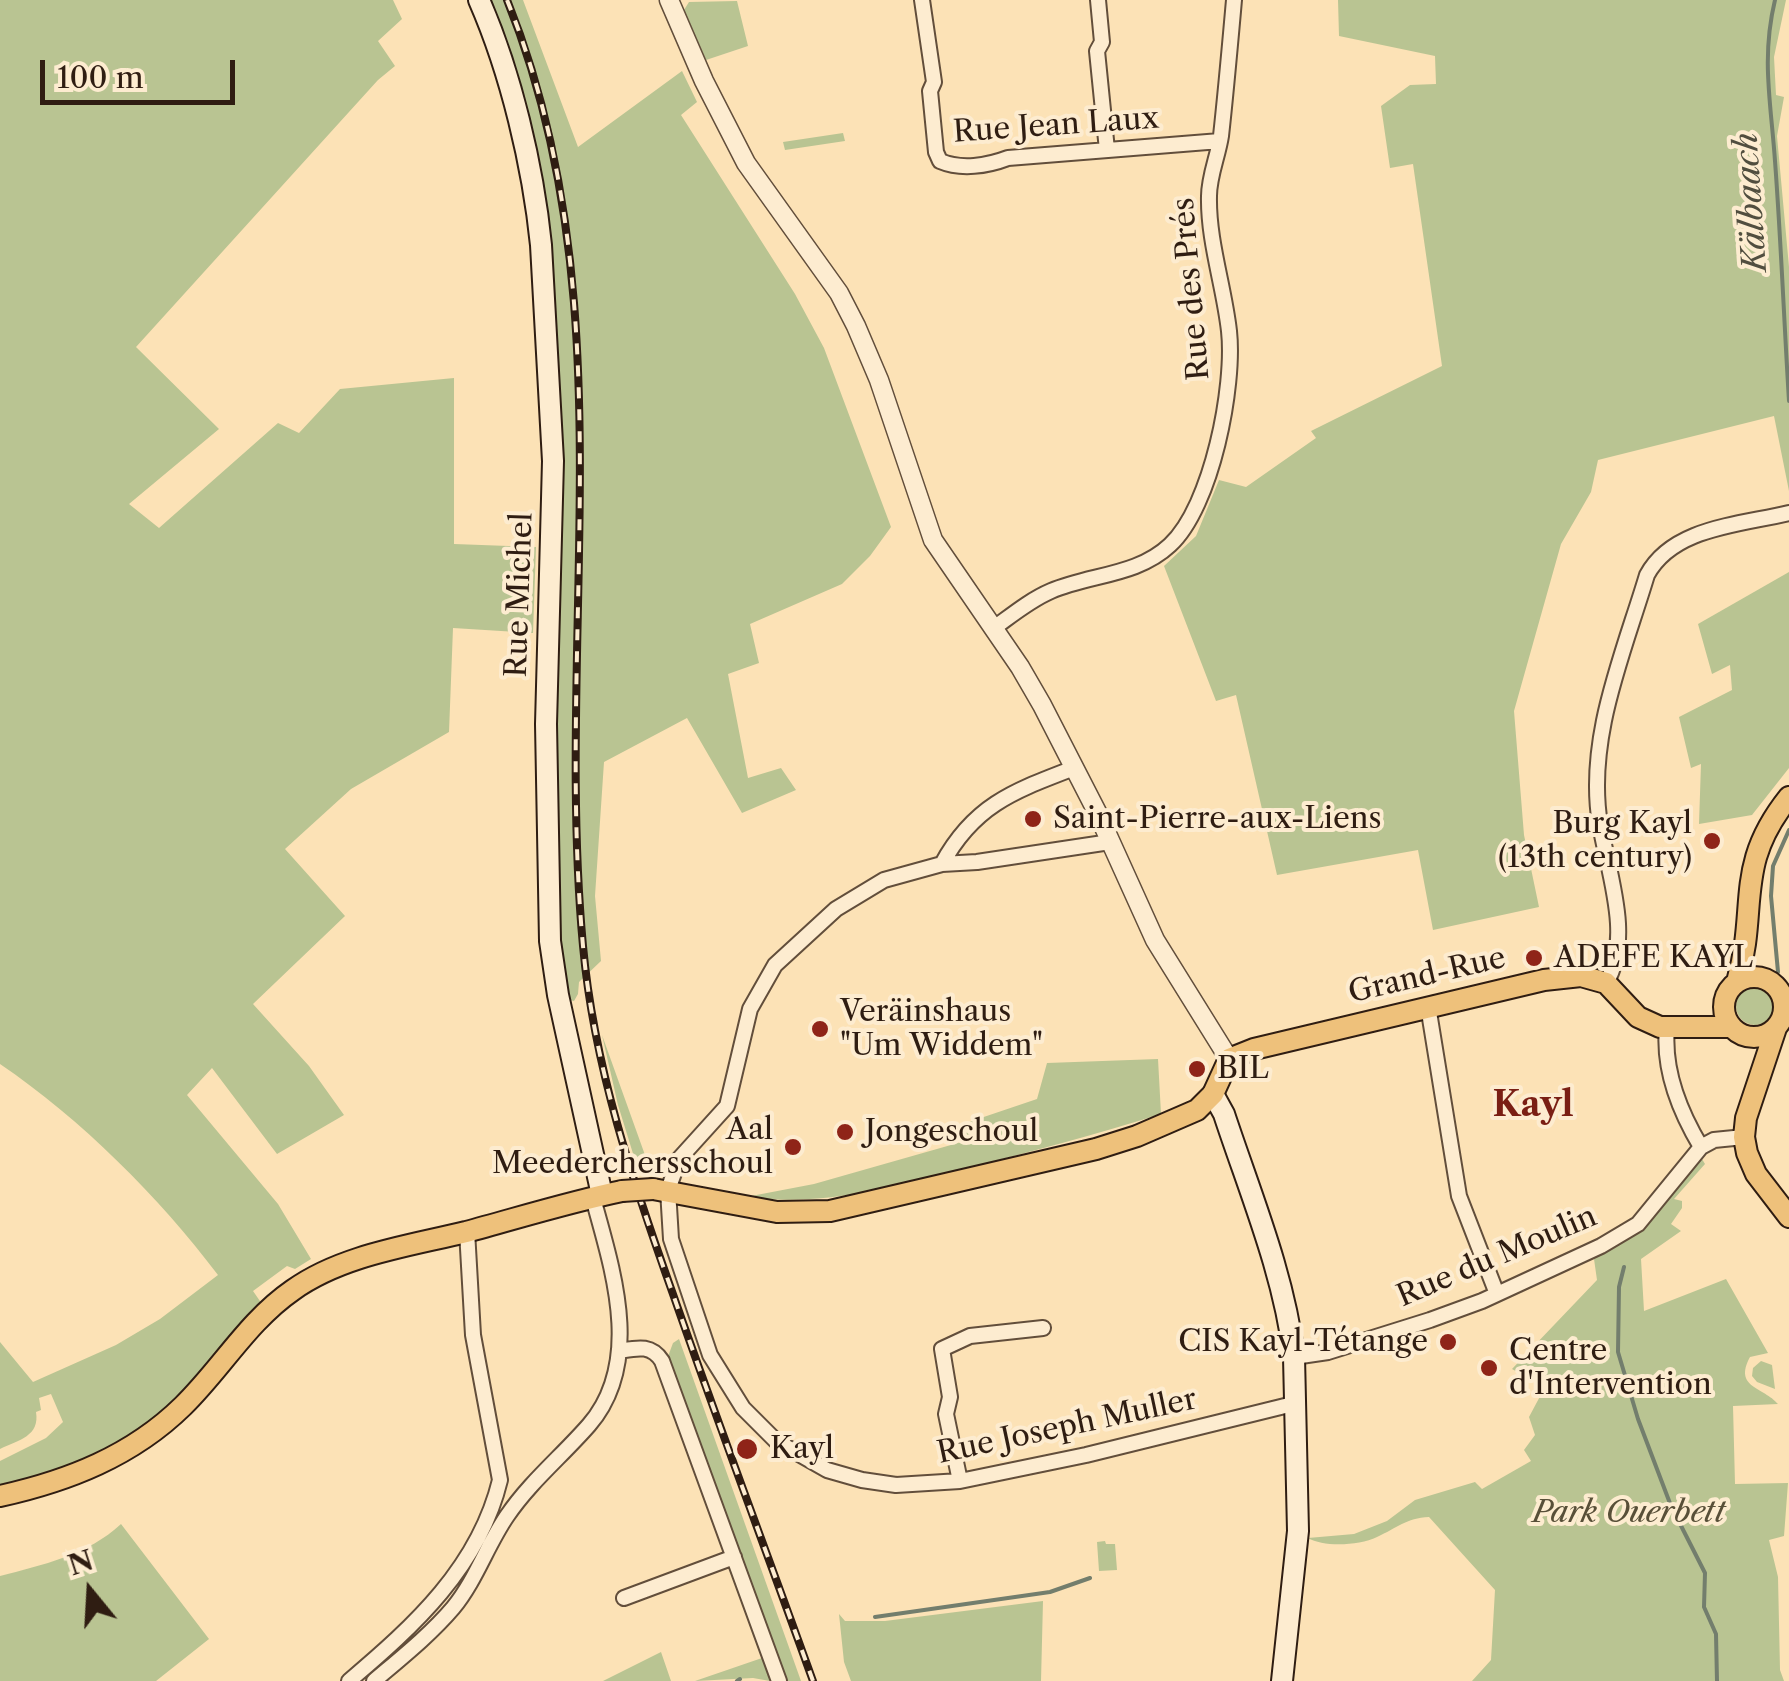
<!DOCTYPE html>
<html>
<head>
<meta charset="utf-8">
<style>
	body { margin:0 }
	#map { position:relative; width:1789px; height:1681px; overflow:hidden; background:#fce2b6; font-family:"Libre Caslon Text",serif }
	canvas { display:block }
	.north { position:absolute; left:40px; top:1541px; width:100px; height:100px; -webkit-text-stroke:8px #fdecd0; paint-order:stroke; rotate:342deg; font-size:28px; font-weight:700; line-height:40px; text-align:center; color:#2f1d12 }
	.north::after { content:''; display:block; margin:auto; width:35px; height:45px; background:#2f1d12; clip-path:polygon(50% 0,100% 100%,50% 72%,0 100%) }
	.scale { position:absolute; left:40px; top:60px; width:195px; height:45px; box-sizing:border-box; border:5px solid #2f1d12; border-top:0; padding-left:12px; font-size:30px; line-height:35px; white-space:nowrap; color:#2f1d12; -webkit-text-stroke:8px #fdecd0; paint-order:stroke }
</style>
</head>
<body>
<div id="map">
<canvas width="1789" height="1681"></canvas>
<div class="north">N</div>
<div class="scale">100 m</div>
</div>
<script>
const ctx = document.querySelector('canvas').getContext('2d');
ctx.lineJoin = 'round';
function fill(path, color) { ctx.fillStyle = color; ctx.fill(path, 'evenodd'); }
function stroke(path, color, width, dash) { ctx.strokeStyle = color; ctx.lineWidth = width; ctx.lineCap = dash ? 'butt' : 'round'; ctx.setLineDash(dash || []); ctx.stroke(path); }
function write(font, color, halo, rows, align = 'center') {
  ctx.font = font + ' "Libre Caslon Text",serif'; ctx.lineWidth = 8; ctx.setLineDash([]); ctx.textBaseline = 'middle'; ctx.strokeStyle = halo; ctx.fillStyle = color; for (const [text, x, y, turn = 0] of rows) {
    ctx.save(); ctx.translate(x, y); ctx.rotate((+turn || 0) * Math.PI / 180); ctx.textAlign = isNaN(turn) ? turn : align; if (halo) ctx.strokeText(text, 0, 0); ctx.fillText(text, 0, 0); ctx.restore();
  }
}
fill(new Path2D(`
	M 0,0 L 393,0 L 402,19 L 378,41 L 395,66 L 378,80 L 136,347 L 219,429 L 129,504 L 159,528 L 278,423 L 299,433 L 340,389 L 454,378 L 454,544 L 536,547 L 533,633 L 453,628 L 449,732 L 351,789 L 285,849 L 345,916 L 253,1004 L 309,1066 L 344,1115 L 277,1154 L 212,1068 L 187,1095 L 278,1204 L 311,1259 L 295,1269 L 287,1266 L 253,1291 L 262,1304 C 216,1355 172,1416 110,1448 C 76,1466 38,1477 0,1486 L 0,1461 L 46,1438 L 63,1422 L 51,1394 L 39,1398 L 41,1410 L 36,1412 C 40,1436 19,1440 0,1449 L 0,1342 L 33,1382 L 116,1345 L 160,1319 L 218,1275 C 159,1197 81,1119 0,1064 Z
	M 485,0 L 523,0 L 578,147 L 682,71 L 697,102 L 681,115 L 795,294 L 824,348 L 891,527 L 870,556 L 842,584 L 750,624 L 759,663 L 728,674 L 748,778 L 781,768 L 796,790 L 742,813 L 687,718 L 604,762 L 595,896 L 601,961 L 579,982 L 578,994 L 574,1001 L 565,999 L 556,950 L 545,233 Z
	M 1338,0 L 1786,0 L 1774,57 L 1776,95 L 1784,97 L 1777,136 L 1789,267 L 1789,491 L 1774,416 L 1598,460 L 1591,492 L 1561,544 L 1514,711 L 1524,835 L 1539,907 L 1433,930 L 1418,850 L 1277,875 L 1236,695 L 1216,701 L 1164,566 L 1196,536 L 1219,480 L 1246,487 L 1316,438 L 1311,431 L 1442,366 L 1413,164 L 1390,168 L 1381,106 L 1410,85 L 1436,84 L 1435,56 L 1339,36 Z
	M 737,1 L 748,46 L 706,60 L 684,10 L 689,2 Z
	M 843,133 L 845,141 L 785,150 L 783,142 Z
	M 1789,572 L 1789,768 L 1752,815 L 1699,824 L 1701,764 L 1691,768 L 1679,717 L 1732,690 L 1730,665 L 1712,674 L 1698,624 Z
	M1736 1006a19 19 0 1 1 38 0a19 19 0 1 1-38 0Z
	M 602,1035 L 650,1169 L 639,1173 L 618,1105 Z
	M 1158,1059 L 1161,1114 C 1094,1135 1027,1153 959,1170 C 889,1188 820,1207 746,1197 L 814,1184 L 965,1141 L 963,1124 L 1037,1099 L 1047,1063 Z
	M 1702,1159 L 1705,1164 L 1674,1199 L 1682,1201 L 1682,1208 L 1671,1224 L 1681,1231 L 1641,1259 L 1644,1311 L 1726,1279 L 1768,1353 L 1750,1357 C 1733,1388 1764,1387 1778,1404 L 1733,1406 L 1735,1484 L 1788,1483 L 1784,1536 L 1769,1540 L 1778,1577 L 1780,1670 L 1784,1681 L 1472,1681 L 1491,1660 L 1495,1590 L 1429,1517 C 1406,1518 1397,1528 1377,1537 C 1358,1546 1323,1547 1308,1538 L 1354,1534 L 1387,1521 L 1415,1500 L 1475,1482 L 1482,1489 L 1531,1461 L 1524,1450 L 1535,1435 L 1529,1417 L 1545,1387 L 1512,1369 L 1597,1280 L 1594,1259 L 1640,1230 Z
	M 679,1339 L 801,1681 L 785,1681 L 667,1359 L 673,1343 Z
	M 1761,1361 L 1772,1365 L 1775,1389 L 1757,1382 L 1752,1376 L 1753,1368 Z
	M 121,1524 L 209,1639 L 156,1681 L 0,1681 L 0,1576 C 42,1565 88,1555 121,1524 Z
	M 1105,1541 L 1106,1544 L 1115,1544 L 1117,1570 L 1099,1571 L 1097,1542 Z
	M 1043,1601 L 1041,1681 L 851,1681 L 844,1662 L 839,1614 L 845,1621 L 885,1621 Z
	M 661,1652 L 671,1681 L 603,1681 Z
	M 762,1658 L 770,1681 L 753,1678 L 695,1681 Z`), '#b9c492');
stroke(new Path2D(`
	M 1775,0 C 1761,58 1771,103 1775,161 C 1781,241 1784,321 1789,401
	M 1778,972 L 1771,896 L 1773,866 L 1789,830
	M 1624,1267 L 1619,1287 L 1618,1352 L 1638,1419 L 1671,1506 L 1705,1573 L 1704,1607 L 1716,1634 L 1717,1681
	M 875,1617 L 1050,1592 L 1090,1578
	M 737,1681 L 740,1679`), '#737e6d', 4);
const minor = new Path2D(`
	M 922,0 L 934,82 L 930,91 L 936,152 L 940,161 C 961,170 987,166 1008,158 L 1220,141
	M 1098,0 L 1102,42 L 1097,51 L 1107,150
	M 994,628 C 1012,615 1030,600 1051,591 C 1091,574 1137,576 1170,545 C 1212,506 1235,386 1229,331 C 1224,286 1208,241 1209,196 C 1209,176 1218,156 1221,136 C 1226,91 1230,45 1234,0
	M 1110,842 L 977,862 L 942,864 L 884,880 L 836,909 L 775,965 L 750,1009 L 727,1106 L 679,1159 L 668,1190 L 671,1239 L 710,1355 L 743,1408 L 776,1441 L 827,1470 L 862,1480 L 896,1485 L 960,1481 L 1086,1455 L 1297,1403
	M 942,864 C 974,805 1014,791 1074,768
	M 1606,983 C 1633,937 1608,873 1600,824 C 1586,739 1623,655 1647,575 C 1673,527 1740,525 1789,513
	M 1428,1006 L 1459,1196 L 1497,1294
	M 1667,1028 C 1663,1069 1680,1112 1701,1147
	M 619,1351 C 637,1348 651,1344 662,1361 L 779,1681
	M 1294,1357 L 1328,1352 L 1430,1320 L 1482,1301 L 1601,1246 L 1638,1224 L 1701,1147 L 1714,1140 L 1744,1137
	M 960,1481 L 946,1414 L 950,1397 L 942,1349 L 970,1336 L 1043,1328
	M 624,1598 L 734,1557
	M 349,1681 C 414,1626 479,1567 500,1480 L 473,1335 L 467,1231
	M 374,1681 C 401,1658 430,1635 453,1608 C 476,1580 487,1545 507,1516 C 530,1482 562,1456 589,1425 C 644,1361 612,1268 593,1198`);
const tertiary = new Path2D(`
	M 669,0 L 704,81 L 746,163 L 839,293 L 856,326 L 879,380 L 933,540 L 1020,667 L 1042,705 L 1098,814 L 1155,940 L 1229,1059`);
const secondary = new Path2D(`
	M 479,0 C 511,73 533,166 541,245 L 553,461 L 546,724 L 550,941 L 558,995 L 602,1195
	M 1213,1094 L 1224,1114 C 1250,1193 1284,1273 1294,1357 L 1298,1531 L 1282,1681`);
const primary = new Path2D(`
	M1724 1007a30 30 0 1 1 60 0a30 30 0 1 1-60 0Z
	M 1737,982 C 1759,906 1733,867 1789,797
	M 1776,1028 L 1746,1118 L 1744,1137 L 1747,1153 L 1756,1174 L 1789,1217
	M 653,1189 L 777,1212 L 830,1211 L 1096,1149 L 1137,1136 L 1197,1110 L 1213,1094 L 1229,1059 L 1254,1049 L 1544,980 L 1581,976 L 1606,983 L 1638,1017 L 1660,1027 L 1731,1027
	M 0,1496 C 68,1481 132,1456 183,1406 C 221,1369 248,1321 293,1290 C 342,1255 409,1246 466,1232 C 518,1218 569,1202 622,1191`);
stroke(minor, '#624e3b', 18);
stroke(tertiary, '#624e3b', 21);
stroke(secondary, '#2f1d12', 24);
stroke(primary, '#2f1d12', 24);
stroke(minor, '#fdecd0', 14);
stroke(tertiary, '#fdecd0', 18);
stroke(secondary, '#fdecd0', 20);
stroke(primary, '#eec17b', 20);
const rail = new Path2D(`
	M 507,0 C 629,301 554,631 583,946 C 594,1068 633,1182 674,1297 C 719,1426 767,1553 813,1681`);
stroke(rail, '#2f1d12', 8);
stroke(rail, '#fdecd0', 4, [11]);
const primaryBridge = new Path2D(`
	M 622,1191 L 653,1189`);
stroke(primaryBridge, '#2f1d12', 24, []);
stroke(primaryBridge, '#eec17b', 20);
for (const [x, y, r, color] of [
	[1033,819,10,"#8f2418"],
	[1712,841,10,"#8f2418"],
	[1534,958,10,"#8f2418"],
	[820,1029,10,"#8f2418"],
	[1197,1069,10,"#8f2418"],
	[845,1132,10,"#8f2418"],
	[793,1147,10,"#8f2418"],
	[1448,1342,10,"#8f2418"],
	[1489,1368,10,"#8f2418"],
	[747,1449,12,"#8f2418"]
]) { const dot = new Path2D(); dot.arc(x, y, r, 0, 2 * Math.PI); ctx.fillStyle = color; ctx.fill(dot); stroke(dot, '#fdecd0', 4); }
write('30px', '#2f1d12', '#fdecd0', [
	["Rue Jean Laux",1056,126,-4],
	["Rue des Prés",1192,289,-95],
	["Rue Michel",520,595,-88],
	["Grand-Rue",1427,976,-13],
	["Rue du Moulin",1497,1257,-23],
	["Rue Joseph Muller",1067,1427,-12]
]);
write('30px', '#2f1d12', '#fdecd0', [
	["Saint-Pierre-aux-Liens",1053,819],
	["Burg Kayl",1692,824,"right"],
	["(13th century)",1692,858,"right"],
	["ADEFE KAYL",1554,958],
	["Veräinshaus",840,1012],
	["\"Um Widdem\"",840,1046],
	["BIL",1217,1069],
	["Aal",773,1130,"right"],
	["Meederchersschoul",773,1164,"right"],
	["Jongeschoul",865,1132],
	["CIS Kayl-Tétange",1428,1342,"right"],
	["Centre",1509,1351],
	["d'Intervention",1509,1385],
	["Kayl",770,1449]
], 'left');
write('italic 30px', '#584f38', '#fdecd0', [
	["Park Ouerbett",1629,1513]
]);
write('italic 32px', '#514e3f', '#fdecd0', [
	["Kälbaach",1752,202,-94]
]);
write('bold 35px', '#7a1f14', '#fdecd0', [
	["Kayl",1533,1106]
]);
</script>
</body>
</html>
